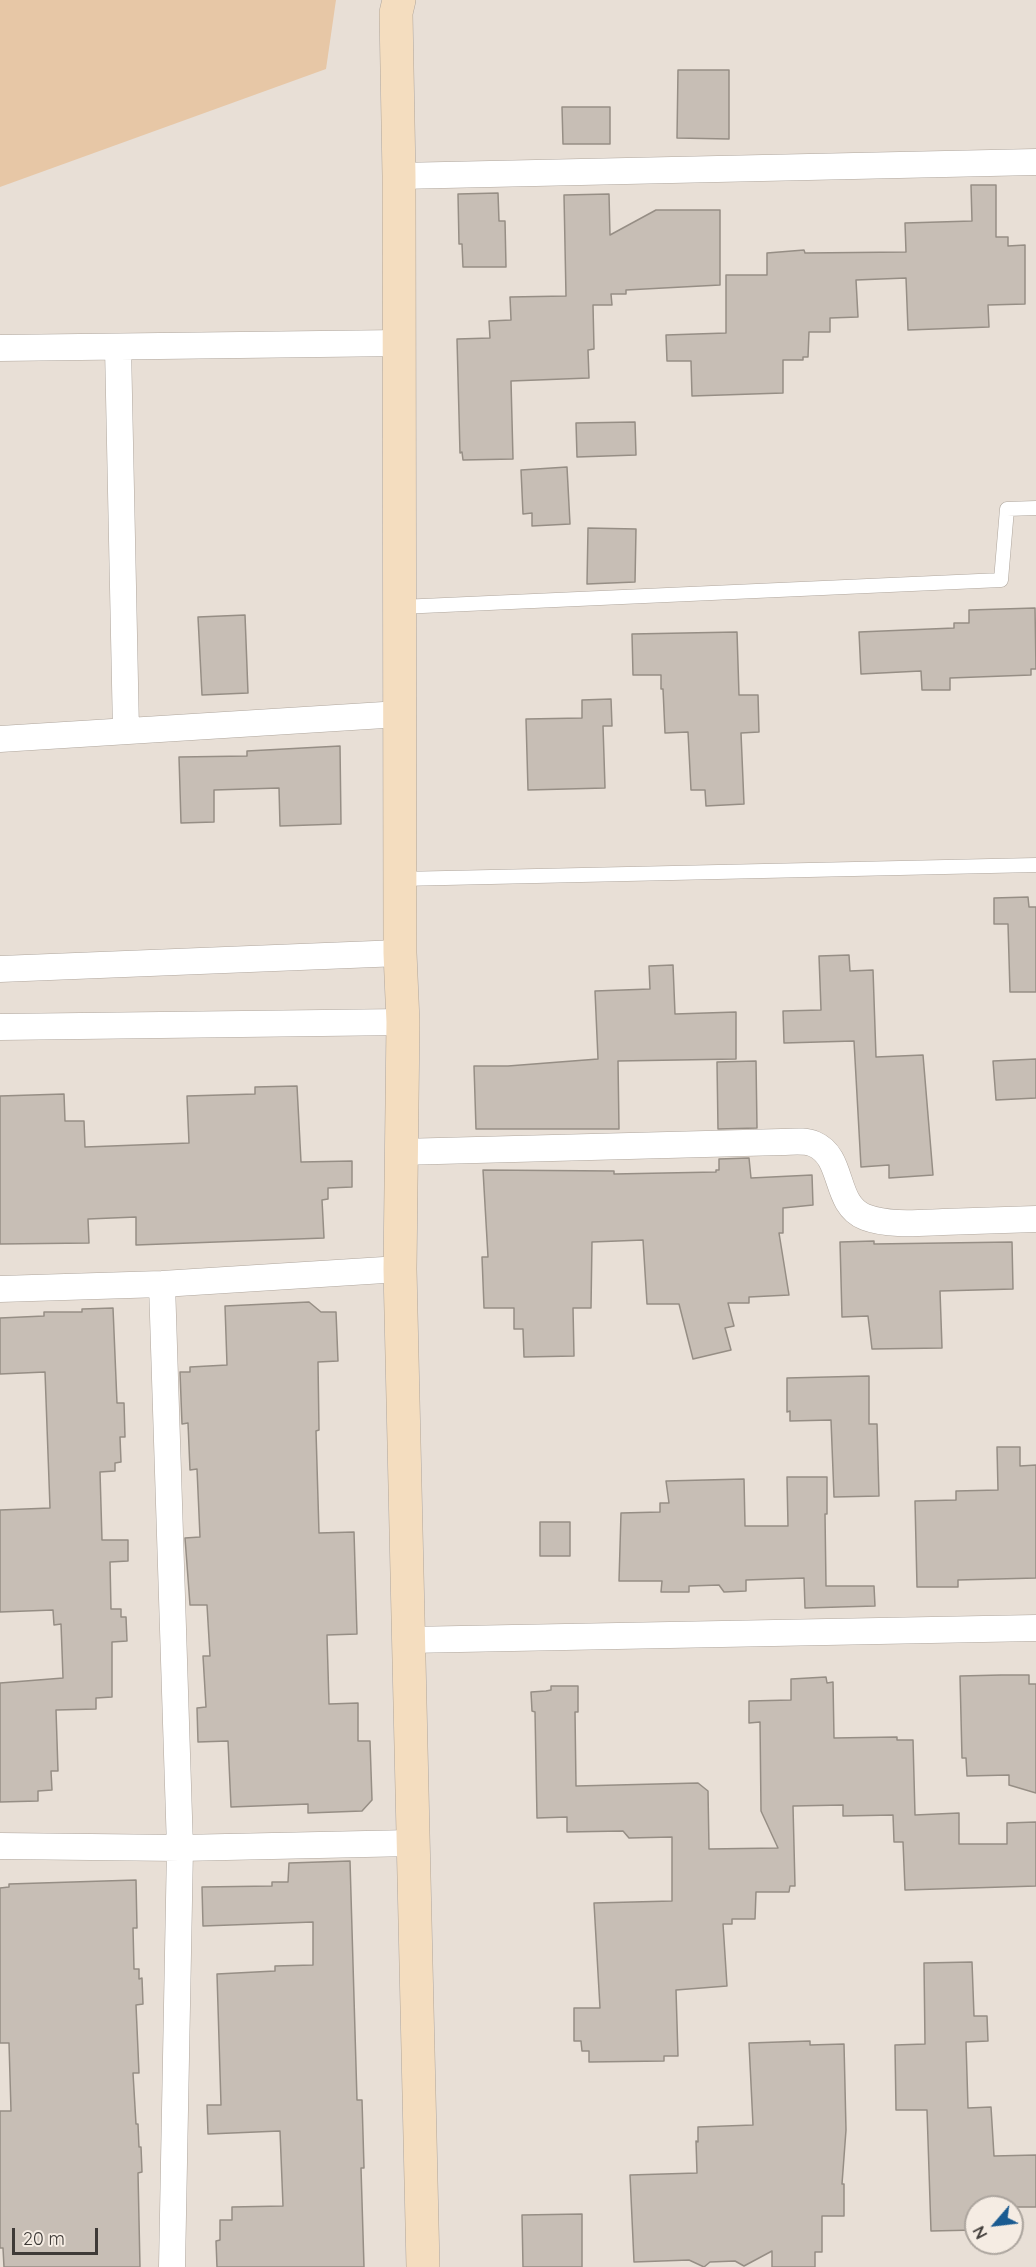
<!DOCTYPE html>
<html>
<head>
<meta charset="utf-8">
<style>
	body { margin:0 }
	#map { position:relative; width:1036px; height:2267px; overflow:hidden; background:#e8dfd6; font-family:Quicksand,sans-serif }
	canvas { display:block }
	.north { position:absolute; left:964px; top:2195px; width:60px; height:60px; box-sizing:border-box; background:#f5ece3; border:2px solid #aca59e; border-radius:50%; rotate:242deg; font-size:16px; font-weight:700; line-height:24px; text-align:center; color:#3e3a37 }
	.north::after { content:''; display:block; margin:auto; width:21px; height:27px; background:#1a5b91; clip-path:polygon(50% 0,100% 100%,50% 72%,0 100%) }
	.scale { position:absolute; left:12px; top:2228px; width:86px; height:27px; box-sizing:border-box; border:3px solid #3e3a37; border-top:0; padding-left:8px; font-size:18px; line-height:21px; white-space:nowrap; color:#3e3a37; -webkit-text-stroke:4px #f5ece3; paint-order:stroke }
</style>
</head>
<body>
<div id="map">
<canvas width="1036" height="2267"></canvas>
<div class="north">N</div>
<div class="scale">20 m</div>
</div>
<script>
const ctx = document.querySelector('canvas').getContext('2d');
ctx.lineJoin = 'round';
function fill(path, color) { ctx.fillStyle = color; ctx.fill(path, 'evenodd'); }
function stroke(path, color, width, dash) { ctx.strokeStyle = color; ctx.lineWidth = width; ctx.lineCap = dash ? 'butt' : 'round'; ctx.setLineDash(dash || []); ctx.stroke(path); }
fill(new Path2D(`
	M 0,0 L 336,0 L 326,69 L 0,187 Z`), '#e7c7a6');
const building = new Path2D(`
	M 678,70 L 729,70 L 729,139 L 677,138 Z
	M 562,107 L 610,107 L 610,144 L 563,144 Z
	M 971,185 L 996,185 L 996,237 L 1008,237 L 1008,246 L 1025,245 L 1025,304 L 988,305 L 989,327 L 908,330 L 906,278 L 856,280 L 858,317 L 830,318 L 830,332 L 809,332 L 808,357 L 803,357 L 803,360 L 783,360 L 783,393 L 692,396 L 691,361 L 667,361 L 666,335 L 726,333 L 726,275 L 767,275 L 767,253 L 804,250 L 805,253 L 906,252 L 905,223 L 972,221 Z
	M 498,193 L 499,221 L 505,221 L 506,267 L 463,267 L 462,244 L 459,244 L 458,194 Z
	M 609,194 L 610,235 L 656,210 L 720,210 L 720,285 L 626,290 L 626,294 L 611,294 L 612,305 L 593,305 L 594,349 L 588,350 L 589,378 L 511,381 L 513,459 L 463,460 L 462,452 L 460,453 L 457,339 L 490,338 L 489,321 L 511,320 L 510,297 L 566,296 L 564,195 Z
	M 635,422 L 636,455 L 577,457 L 576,423 Z
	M 567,467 L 570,524 L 532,526 L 532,513 L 523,514 L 521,470 Z
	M 588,528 L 636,529 L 635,582 L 587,584 Z
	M 1035,608 L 1036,669 L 1031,669 L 1031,675 L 950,678 L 950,690 L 922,690 L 921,671 L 861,674 L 859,632 L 954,628 L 954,623 L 969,623 L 969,610 Z
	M 245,615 L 248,693 L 202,695 L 198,617 Z
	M 737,632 L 739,695 L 758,695 L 759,732 L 741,733 L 744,804 L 706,806 L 705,790 L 691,790 L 688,732 L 665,733 L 663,689 L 661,689 L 661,675 L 633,675 L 632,634 Z
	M 611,699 L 612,726 L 603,726 L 605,788 L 528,790 L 526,719 L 582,718 L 582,700 Z
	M 340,746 L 341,824 L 280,826 L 279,788 L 214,790 L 214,822 L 181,823 L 179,757 L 247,756 L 247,751 Z
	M 1028,897 L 1029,907 L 1036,907 L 1036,992 L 1010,992 L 1008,924 L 994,924 L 994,898 Z
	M 849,955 L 850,971 L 873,970 L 876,1057 L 923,1055 L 933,1175 L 889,1178 L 889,1165 L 861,1167 L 854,1041 L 784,1043 L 783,1011 L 821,1010 L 819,956 Z
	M 673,965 L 675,1014 L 736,1012 L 736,1059 L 618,1061 L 619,1129 L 476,1129 L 474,1066 L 508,1066 L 598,1059 L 595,991 L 650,989 L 649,966 Z
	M 1036,1059 L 1036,1098 L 996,1100 L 993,1061 Z
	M 756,1061 L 757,1128 L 718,1129 L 717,1062 Z
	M 297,1086 L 301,1162 L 352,1161 L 352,1187 L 328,1188 L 328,1199 L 322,1200 L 324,1238 L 136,1245 L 136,1217 L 88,1219 L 89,1243 L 0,1244 L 0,1096 L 64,1094 L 65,1121 L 84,1121 L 85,1147 L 189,1143 L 187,1096 L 255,1094 L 255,1087 Z
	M 749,1158 L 751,1178 L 812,1175 L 813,1205 L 783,1208 L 783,1233 L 779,1233 L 789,1295 L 749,1297 L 749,1303 L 728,1303 L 734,1326 L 725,1328 L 731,1350 L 693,1359 L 679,1304 L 647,1304 L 643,1240 L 592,1242 L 591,1308 L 573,1308 L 574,1356 L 524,1357 L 523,1329 L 514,1329 L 514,1308 L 484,1308 L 482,1257 L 488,1257 L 483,1170 L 614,1171 L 614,1174 L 716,1172 L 716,1170 L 719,1170 L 719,1159 Z
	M 874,1241 L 874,1244 L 1012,1242 L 1013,1289 L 940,1291 L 942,1348 L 872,1349 L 868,1316 L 842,1317 L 840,1242 Z
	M 309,1302 L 321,1312 L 336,1312 L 338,1361 L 318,1362 L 319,1430 L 316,1431 L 319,1533 L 354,1532 L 357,1634 L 327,1635 L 329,1704 L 358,1703 L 358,1741 L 370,1741 L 372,1800 L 362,1811 L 308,1813 L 308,1804 L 231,1807 L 228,1741 L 198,1742 L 197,1708 L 206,1707 L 203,1656 L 210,1656 L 207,1605 L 190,1605 L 185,1538 L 200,1537 L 197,1469 L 190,1470 L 188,1423 L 182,1424 L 180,1372 L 190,1372 L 190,1367 L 227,1365 L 225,1306 Z
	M 113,1308 L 117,1403 L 124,1403 L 125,1437 L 120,1437 L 121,1462 L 115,1463 L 115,1471 L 100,1472 L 102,1540 L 128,1540 L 128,1561 L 110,1562 L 111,1609 L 121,1609 L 121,1617 L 126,1617 L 127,1641 L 112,1642 L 112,1697 L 96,1698 L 96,1709 L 56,1710 L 58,1771 L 51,1771 L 52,1790 L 38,1791 L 38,1801 L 0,1802 L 0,1683 L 63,1678 L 61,1624 L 54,1625 L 53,1610 L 0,1612 L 0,1510 L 50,1508 L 45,1372 L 0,1374 L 0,1318 L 44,1316 L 44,1312 L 82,1312 L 82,1309 Z
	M 869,1376 L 869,1424 L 877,1424 L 879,1496 L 834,1497 L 831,1420 L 790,1421 L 790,1411 L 787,1412 L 787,1378 Z
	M 997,1447 L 1020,1447 L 1020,1466 L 1036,1465 L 1036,1578 L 958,1580 L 958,1587 L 917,1587 L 915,1501 L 956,1500 L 956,1491 L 998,1490 Z
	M 787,1477 L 827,1477 L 827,1514 L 825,1514 L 826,1586 L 874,1586 L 875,1606 L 805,1608 L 804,1578 L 746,1580 L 746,1591 L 724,1592 L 719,1585 L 689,1586 L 689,1592 L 661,1592 L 662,1581 L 619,1581 L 621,1513 L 660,1512 L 660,1503 L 669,1503 L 666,1481 L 744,1479 L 745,1526 L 788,1526 Z
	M 540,1522 L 570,1522 L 570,1556 L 540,1556 Z
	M 1001,1675 L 1029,1675 L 1029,1684 L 1036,1684 L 1036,1793 L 1009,1785 L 1009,1775 L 967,1776 L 966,1758 L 962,1758 L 960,1676 Z
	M 826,1677 L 827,1683 L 833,1682 L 834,1738 L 897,1737 L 897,1740 L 913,1740 L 915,1815 L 959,1813 L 959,1844 L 1007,1844 L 1007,1823 L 1036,1822 L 1036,1886 L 905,1890 L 903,1842 L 894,1842 L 893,1815 L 843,1816 L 843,1805 L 793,1806 L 795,1886 L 790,1886 L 789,1892 L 756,1892 L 755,1919 L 732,1919 L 732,1924 L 723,1924 L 727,1986 L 676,1990 L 678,2056 L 664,2056 L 664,2061 L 589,2062 L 589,2051 L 582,2051 L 581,2041 L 574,2041 L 574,2008 L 600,2008 L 594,1903 L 672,1901 L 672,1837 L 629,1838 L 623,1831 L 567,1832 L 567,1817 L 537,1818 L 535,1712 L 532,1711 L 531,1692 L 546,1691 L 551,1690 L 551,1686 L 578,1686 L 578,1712 L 575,1712 L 576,1786 L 698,1783 L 708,1791 L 709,1849 L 778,1848 L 761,1811 L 760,1722 L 749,1723 L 749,1701 L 791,1700 L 791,1679 Z
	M 350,1861 L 357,2100 L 362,2100 L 364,2168 L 361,2168 L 364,2267 L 217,2267 L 216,2241 L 220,2240 L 220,2220 L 232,2220 L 232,2207 L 283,2206 L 280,2131 L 208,2134 L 207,2105 L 221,2105 L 217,1974 L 275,1971 L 275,1966 L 313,1965 L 313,1922 L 203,1926 L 202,1887 L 272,1886 L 272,1882 L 288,1882 L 289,1863 Z
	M 136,1880 L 137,1928 L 133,1928 L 134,1969 L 139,1969 L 139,1979 L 142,1978 L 143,2004 L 136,2005 L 139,2073 L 133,2073 L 136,2124 L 138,2124 L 139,2147 L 141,2147 L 142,2172 L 138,2173 L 140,2267 L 4,2267 L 3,2248 L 0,2248 L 0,2111 L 11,2111 L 9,2043 L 0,2043 L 0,1888 L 9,1887 L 9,1884 Z
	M 972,1962 L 974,2016 L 987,2016 L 988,2041 L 966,2042 L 968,2108 L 991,2107 L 994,2156 L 1036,2155 L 1036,2207 L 976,2207 L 976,2230 L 931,2231 L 927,2110 L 896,2110 L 895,2045 L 925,2044 L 924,1963 Z
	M 810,2041 L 810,2045 L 844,2044 L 846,2130 L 842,2184 L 844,2184 L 844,2216 L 822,2216 L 822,2252 L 815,2252 L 815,2267 L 772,2267 L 772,2251 L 744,2266 L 735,2261 L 710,2262 L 704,2267 L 689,2260 L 634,2262 L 630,2175 L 697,2173 L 696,2141 L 698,2142 L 698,2127 L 753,2125 L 749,2043 Z
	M 582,2214 L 582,2267 L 523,2267 L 522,2215 Z`);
fill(building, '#c7beb5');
stroke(building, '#968e85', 1.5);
const lane = new Path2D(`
	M 400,607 L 1001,580 L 1007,509 L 1036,508
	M 400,879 L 1036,865`);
const street = new Path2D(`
	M 399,176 L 1036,162
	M 118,347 L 126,731
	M 0,348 L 400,343
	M 0,739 L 400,714
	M 0,969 L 400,953
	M 0,1027 L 403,1022
	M 400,1152 L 782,1142 C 792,1142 805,1140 814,1144 C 845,1157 833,1204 865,1217 C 889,1226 918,1223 943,1222 C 974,1221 1005,1220 1036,1219
	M 162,1284 L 180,1848 L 172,2267
	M 0,1289 L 162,1284 L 400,1269
	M 408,1640 L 1036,1628
	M 0,1846 L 180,1848 L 412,1843`);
const secondary = new Path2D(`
	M 399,0 L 396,13 L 399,176 L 400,953 L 403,1022 L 400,1269 L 423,2267`);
stroke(lane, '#afa69d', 15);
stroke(street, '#afa69d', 27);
stroke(secondary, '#afa69d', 34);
stroke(lane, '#fff', 14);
stroke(street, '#fff', 26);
stroke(secondary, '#f4ddbf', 33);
</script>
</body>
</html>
